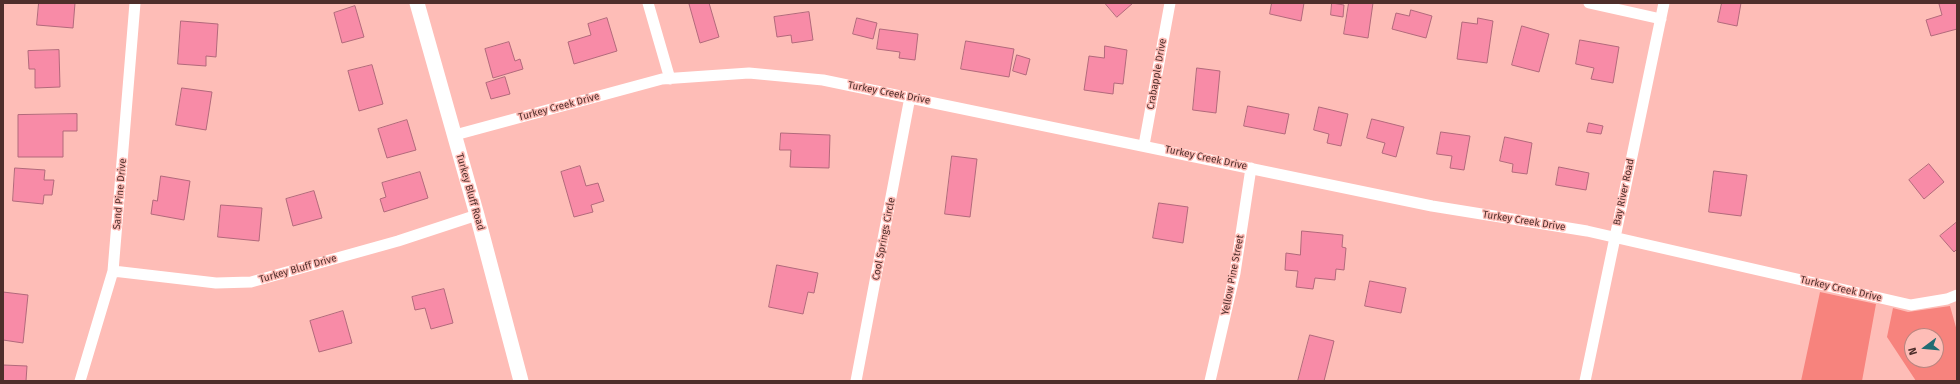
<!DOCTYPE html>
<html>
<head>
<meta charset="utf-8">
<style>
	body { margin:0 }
	#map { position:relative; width:1960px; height:384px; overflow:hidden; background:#febdb7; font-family:"Fira Sans",sans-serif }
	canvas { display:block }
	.frame { position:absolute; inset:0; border:4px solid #4e2e2b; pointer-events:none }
	.north { position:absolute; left:1904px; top:328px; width:40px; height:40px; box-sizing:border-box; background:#febdb7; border:1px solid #b8847f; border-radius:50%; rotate:254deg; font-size:11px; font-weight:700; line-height:16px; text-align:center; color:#4e2e2b }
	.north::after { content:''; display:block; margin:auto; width:14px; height:18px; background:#216c73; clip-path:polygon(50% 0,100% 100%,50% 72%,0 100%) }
</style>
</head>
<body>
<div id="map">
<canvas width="1960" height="384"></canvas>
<div class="frame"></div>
<div class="north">N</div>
</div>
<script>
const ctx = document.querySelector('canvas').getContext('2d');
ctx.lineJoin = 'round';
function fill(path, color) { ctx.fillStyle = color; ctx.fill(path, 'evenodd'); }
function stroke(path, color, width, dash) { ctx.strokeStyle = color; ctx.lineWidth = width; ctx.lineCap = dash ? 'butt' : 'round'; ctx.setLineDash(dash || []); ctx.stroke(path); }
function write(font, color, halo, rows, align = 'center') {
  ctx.font = font + ' "Fira Sans",sans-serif'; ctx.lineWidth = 3; ctx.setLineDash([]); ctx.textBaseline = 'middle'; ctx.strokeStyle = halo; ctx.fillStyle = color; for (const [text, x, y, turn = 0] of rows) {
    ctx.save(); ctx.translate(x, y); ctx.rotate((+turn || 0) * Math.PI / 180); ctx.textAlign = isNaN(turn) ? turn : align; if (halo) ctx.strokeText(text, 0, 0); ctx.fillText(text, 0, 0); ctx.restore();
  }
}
fill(new Path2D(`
	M 1820,292 L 1876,304 L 1862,381 L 1801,381 Z
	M 1950,306 L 1957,331 L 1957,381 L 1916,381 L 1887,337 L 1893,308 L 1908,312 ZM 1912,336 L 1936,336 L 1936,360 L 1912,360 Z`), '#f7837d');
const building = new Path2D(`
	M 39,3 L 75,3 L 73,28 L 37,25 Z
	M 693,3 L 709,3 L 719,37 L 700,43 L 689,4 Z
	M 1105,3 L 1133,3 L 1117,17 Z
	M 1272,3 L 1304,3 L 1301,21 L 1270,14 Z
	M 1332,3 L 1344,5 L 1343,17 L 1331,15 Z
	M 1349,3 L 1373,3 L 1368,38 L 1344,34 Z
	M 1722,3 L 1741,3 L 1737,26 L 1718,22 Z
	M 1957,3 L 1957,29 L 1931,36 L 1926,20 L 1942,15 L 1939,4 Z
	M 355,6 L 364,37 L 342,43 L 334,13 Z
	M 1411,10 L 1432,16 L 1426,38 L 1392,29 L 1396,13 L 1409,16 Z
	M 809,12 L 813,40 L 792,43 L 791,35 L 777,37 L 774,17 Z
	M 607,18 L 617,51 L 574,64 L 568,42 L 591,35 L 588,24 Z
	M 857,18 L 877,23 L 873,39 L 853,34 Z
	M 1478,18 L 1493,21 L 1487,63 L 1457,59 L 1462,22 L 1477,24 Z
	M 181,21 L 218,24 L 216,57 L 206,56 L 206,66 L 178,64 Z
	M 1522,26 L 1549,34 L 1539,72 L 1512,65 Z
	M 880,29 L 918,34 L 915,60 L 899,58 L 900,52 L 877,49 Z
	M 1580,40 L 1619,47 L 1613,83 L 1591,79 L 1594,68 L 1576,64 Z
	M 966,41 L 1014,49 L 1009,77 L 961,69 Z
	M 509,42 L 515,61 L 520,59 L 523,69 L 493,78 L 485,49 Z
	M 1105,46 L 1127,50 L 1123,84 L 1114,83 L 1113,94 L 1084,90 L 1089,56 L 1104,58 Z
	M 59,50 L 60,87 L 35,88 L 35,69 L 29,69 L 28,51 Z
	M 1017,55 L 1030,59 L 1026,75 L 1013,71 Z
	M 372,65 L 383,104 L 359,111 L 348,71 Z
	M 1197,68 L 1220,71 L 1216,113 L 1193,110 Z
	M 505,77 L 510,94 L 491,99 L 486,83 Z
	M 182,88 L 212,92 L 206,130 L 176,125 Z
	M 1248,106 L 1289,114 L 1285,134 L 1244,126 Z
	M 1319,107 L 1348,114 L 1341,146 L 1327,143 L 1329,134 L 1314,130 Z
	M 77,114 L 77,131 L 63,131 L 63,157 L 18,157 L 18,115 Z
	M 1372,119 L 1404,127 L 1396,157 L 1382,153 L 1385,143 L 1367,138 Z
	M 407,120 L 416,150 L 387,158 L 378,129 Z
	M 1589,123 L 1603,126 L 1601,134 L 1587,132 Z
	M 1441,132 L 1470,136 L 1464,170 L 1450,168 L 1452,156 L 1437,154 Z
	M 781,133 L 830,135 L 829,168 L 790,167 L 791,150 L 780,150 Z
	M 1505,137 L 1532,143 L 1527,174 L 1512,172 L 1513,164 L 1500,161 Z
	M 952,156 L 977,159 L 970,217 L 945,214 Z
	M 1929,164 L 1944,182 L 1924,199 L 1909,180 Z
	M 580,166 L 586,186 L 598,183 L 604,201 L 591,205 L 593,212 L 574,217 L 561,172 Z
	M 1559,167 L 1589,173 L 1586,190 L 1556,185 Z
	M 15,168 L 45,170 L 44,180 L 54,180 L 52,195 L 44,195 L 43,204 L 13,201 Z
	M 1714,171 L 1747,175 L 1741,216 L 1709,212 Z
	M 420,172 L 428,198 L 384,212 L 380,199 L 386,197 L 382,183 Z
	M 161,176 L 190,181 L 184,220 L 151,214 L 153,200 L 157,201 Z
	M 314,191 L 322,218 L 293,226 L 286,199 Z
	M 1159,203 L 1188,207 L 1183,243 L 1153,238 Z
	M 221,205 L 262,208 L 259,241 L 218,237 Z
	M 1957,222 L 1957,249 L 1954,252 L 1940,236 Z
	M 1302,231 L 1343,235 L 1342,247 L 1346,248 L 1344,270 L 1336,269 L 1335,280 L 1315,278 L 1313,289 L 1296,287 L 1298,271 L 1285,270 L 1286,253 L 1300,255 Z
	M 777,265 L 818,273 L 814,293 L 808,292 L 803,314 L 769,307 Z
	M 1370,281 L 1406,288 L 1401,313 L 1365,306 Z
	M 444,289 L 453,323 L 431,329 L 425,308 L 415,310 L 412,297 Z
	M 3,292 L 28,295 L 23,343 L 3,340 Z
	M 343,311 L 352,343 L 319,352 L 310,321 Z
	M 1310,335 L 1334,341 L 1324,381 L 1298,381 Z
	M 3,365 L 27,366 L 26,381 L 3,381 Z`);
fill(building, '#f88ba7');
stroke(building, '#b2697b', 1);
stroke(new Path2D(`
	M 648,3 L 670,79
	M 1589,3 L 1661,19
	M 455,135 L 662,79 L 749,73 L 823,80 L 1432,206 L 1587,231 L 1911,305 L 1947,299 L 1957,295
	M 1144,145 L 1170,3
	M 113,271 L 216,283 L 251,282 L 398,241 L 477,215
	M 80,381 L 113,271 L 135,3
	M 856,381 L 910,97
	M 1210,381 L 1235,273 L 1251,168
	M 1585,381 L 1664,3`), '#fff', 11);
stroke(new Path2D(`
	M 417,3 L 477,215 L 521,381`), '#fff', 15);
write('10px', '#4e2e2b', '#febdb7', [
	["Crabapple Drive",1157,74,-80],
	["Turkey Creek Drive",889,93,11],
	["Turkey Creek Drive",559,107,-15],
	["Turkey Creek Drive",1206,158,12],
	["Turkey Bluff Road",470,192,74],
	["Bay River Road",1624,192,-78],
	["Sand Pine Drive",120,194,-85],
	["Turkey Creek Drive",1524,221,9],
	["Cool Springs Circle",884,239,-79],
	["Turkey Bluff Drive",298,269,-16],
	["Yellow Pine Street",1233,275,-79],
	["Turkey Creek Drive",1841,289,13]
]);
</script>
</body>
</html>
